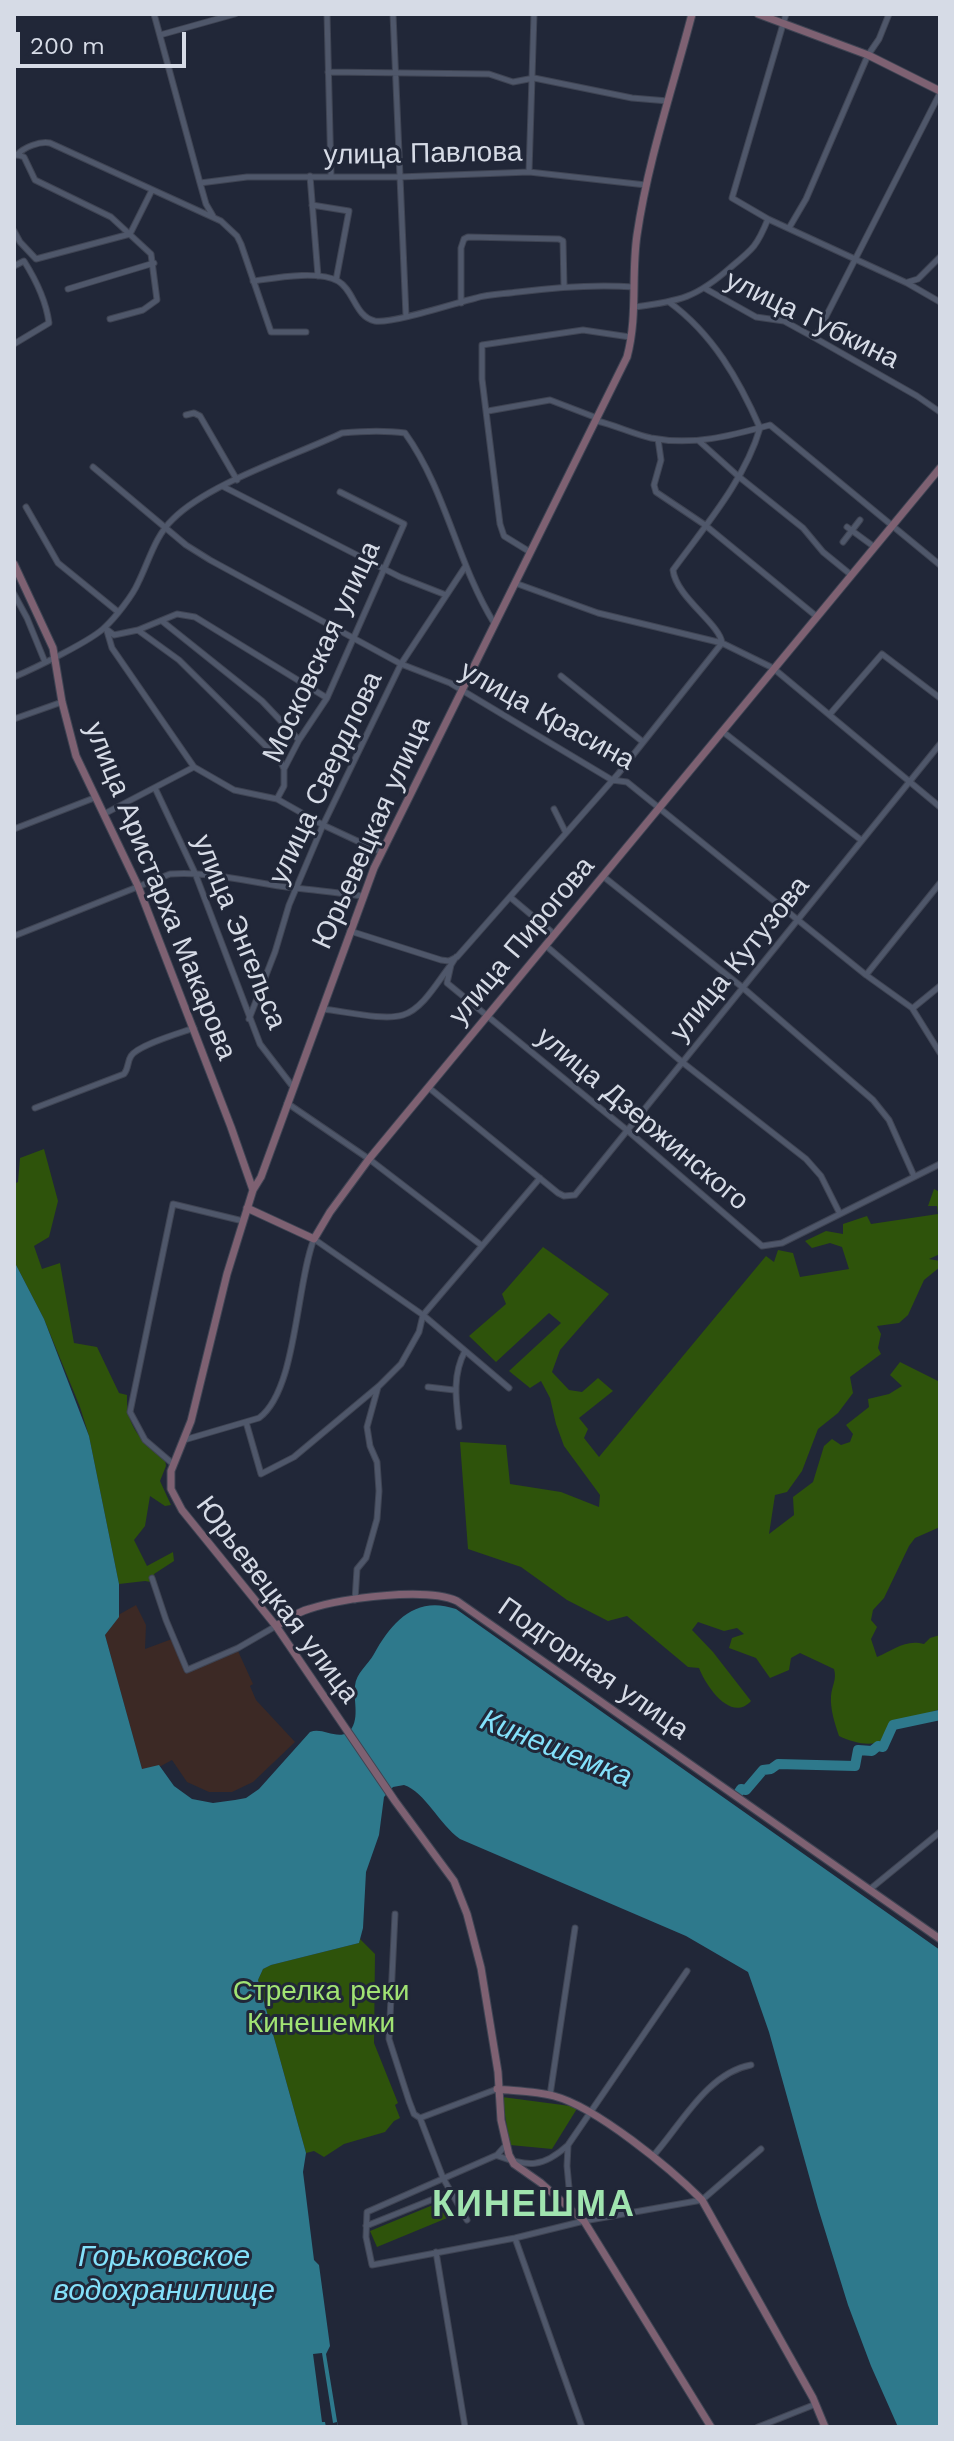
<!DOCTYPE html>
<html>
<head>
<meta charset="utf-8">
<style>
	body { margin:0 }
	#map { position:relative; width:954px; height:2441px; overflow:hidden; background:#212738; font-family:"Work Sans",sans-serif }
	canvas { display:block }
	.frame { position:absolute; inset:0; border:16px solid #d6dbe6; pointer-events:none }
	.scale { position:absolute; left:16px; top:32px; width:170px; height:36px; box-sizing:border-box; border:4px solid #d6dbe6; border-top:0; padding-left:10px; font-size:24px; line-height:28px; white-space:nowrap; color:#d6dbe6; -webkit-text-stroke:6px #212738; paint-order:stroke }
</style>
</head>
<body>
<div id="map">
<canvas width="954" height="2441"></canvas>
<div class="frame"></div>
<div class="scale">200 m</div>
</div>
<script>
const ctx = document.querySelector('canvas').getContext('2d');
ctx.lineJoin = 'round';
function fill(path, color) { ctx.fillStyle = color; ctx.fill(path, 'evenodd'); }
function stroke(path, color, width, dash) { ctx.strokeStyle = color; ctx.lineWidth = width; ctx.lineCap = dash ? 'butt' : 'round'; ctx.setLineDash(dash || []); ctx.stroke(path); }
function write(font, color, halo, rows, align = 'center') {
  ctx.font = font + ' "Work Sans",sans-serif'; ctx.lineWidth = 6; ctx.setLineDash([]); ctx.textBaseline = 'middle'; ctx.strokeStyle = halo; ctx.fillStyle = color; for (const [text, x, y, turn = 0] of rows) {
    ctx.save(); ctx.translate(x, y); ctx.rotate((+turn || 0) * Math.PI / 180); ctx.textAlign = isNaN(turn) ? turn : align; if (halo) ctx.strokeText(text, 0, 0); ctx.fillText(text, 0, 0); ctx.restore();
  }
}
fill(new Path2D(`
	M 136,1605 L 146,1625 L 145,1649 L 172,1639 L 187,1665 L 192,1669 L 238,1651 L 253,1684 L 250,1686 L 256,1700 L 295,1742 L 253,1782 L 232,1792 L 209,1792 L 187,1782 L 172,1760 L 161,1766 L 142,1769 L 105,1635 L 120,1614 Z`), '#3c2925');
fill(new Path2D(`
	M 44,1149 L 58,1201 L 49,1237 L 34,1246 L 42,1269 L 60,1263 L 74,1343 L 97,1347 L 119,1393 L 127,1395 C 126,1427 141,1441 165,1459 L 166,1466 L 160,1481 L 171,1505 L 165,1506 L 150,1496 L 145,1526 L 134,1540 L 147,1566 L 173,1552 L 174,1561 L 154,1574 L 157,1583 L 145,1581 L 119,1584 L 89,1436 L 80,1407 L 44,1319 L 14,1261 L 14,1184 L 18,1182 L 20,1158 Z
	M 934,1189 L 940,1192 L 940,1254 L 929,1259 L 940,1261 L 940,1267 L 924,1280 L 908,1315 L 899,1323 L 877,1326 L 881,1334 L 878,1348 L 881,1354 L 850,1377 L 853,1393 L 838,1413 L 818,1429 L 802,1471 L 787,1492 L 775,1495 L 769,1534 L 794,1515 L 793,1497 L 813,1482 L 824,1446 L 832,1439 L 841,1445 L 850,1442 L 853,1434 L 846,1425 L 869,1407 L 868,1399 L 889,1394 L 902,1386 L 890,1375 L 900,1362 L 940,1382 L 940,1527 L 915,1538 L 909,1546 L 884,1598 L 873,1610 L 871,1620 L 877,1627 L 871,1639 L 877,1657 C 894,1650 905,1639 924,1644 L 930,1638 L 940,1635 L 940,1709 L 898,1723 C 886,1749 863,1747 839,1736 C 835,1724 830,1709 831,1696 C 832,1685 837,1680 834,1669 L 800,1653 L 791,1658 L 789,1670 L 770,1678 L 756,1658 L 729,1648 L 732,1638 L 744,1634 L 737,1628 L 724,1631 L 698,1622 L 692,1630 L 713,1652 L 751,1701 C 731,1723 706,1686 699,1668 L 688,1667 L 627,1616 L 608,1621 L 567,1600 L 521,1567 L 468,1549 L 460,1442 L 506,1445 L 510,1484 L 561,1492 L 599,1507 L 600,1495 L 564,1446 L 556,1424 L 550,1398 L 541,1381 L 530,1388 L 509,1371 L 561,1323 L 549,1313 L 496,1362 L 469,1336 L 506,1304 L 502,1294 L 543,1247 L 609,1294 L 560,1350 L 552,1372 L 569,1390 L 582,1392 L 598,1378 L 613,1391 L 579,1418 L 588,1429 L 584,1438 L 599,1457 L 766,1256 L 774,1262 L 778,1250 L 793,1253 L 800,1277 L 849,1269 L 842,1247 L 830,1243 L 812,1248 L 805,1241 L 826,1231 L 843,1234 L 843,1224 L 867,1216 L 871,1224 L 938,1214 L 937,1206 L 928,1206 Z
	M 360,1939 L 375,1954 L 374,2043 L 398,2103 L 395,2105 L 400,2118 L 394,2121 L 385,2132 L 344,2144 L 324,2157 L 314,2151 L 306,2153 L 258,1980 L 263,1969 L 271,1965 L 359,1943 Z
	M 502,2097 L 578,2107 L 552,2149 L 510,2145 Z
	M 445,2200 L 452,2216 L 377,2247 L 370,2231 Z`), '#2e530b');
fill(new Path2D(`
	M 14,1261 L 44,1319 L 89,1436 L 119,1584 L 119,1617 L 105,1635 L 142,1769 L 159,1765 L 174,1786 L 192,1799 L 213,1803 L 235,1800 L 246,1798 L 259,1789 L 310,1732 C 322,1727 334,1739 348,1733 C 361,1720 353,1702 355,1686 C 356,1673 368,1665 374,1654 C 392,1621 416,1595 456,1609 L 940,1950 L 940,2427 L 898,2427 L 871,2366 L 848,2305 L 818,2208 L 769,2032 L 748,1972 L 686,1936 L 460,1839 C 439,1824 425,1792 404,1785 L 393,1787 L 384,1797 L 379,1835 L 366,1872 L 363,1928 L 359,1943 L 271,1965 L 263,1969 L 258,1980 L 306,2153 L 303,2172 L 314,2260 L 319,2265 L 330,2346 L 326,2354 L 338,2427 L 14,2427 Z`), '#2e798c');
fill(new Path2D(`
	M 322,2353 L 333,2423 L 337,2422 L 338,2427 L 326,2427 L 325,2422 L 322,2422 L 313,2354 Z`), '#212738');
stroke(new Path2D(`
	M 739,1792 L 741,1789 L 746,1790 L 763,1770 L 771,1769 L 778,1764 L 855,1766 L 858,1750 L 872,1751 L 878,1746 L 883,1747 L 893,1725 L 940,1715`), '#2e798c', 10);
const street = new Path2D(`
	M 154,14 L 200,183 L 206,204 L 213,216
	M 327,14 L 331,175
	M 393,14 L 406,316
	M 786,14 L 732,198 L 768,219 L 907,283 L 940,302
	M 160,35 L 235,14
	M 328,72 L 489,74 L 513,82 L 534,78 L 632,98 L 668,101
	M 15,154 L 24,157 L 35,180 L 111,217 L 151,254 L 157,300 L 143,310 L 110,319
	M 17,155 C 24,147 40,141 50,143 L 221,221 L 237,236 L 241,244 L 271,332 L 306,332
	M 529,172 L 534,14
	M 310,176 L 318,276
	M 200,183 L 247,177 L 399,177 L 529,172 L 646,185
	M 312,205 L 349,211 L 336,280
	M 789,228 L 806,199 L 868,55 L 879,39 L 889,14
	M 14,231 L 20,242 L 36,259 L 130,234 L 152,190
	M 14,266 L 24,261 C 36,280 46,300 49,323 L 14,344
	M 253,281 C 275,278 318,270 338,281 C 354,290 355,317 375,321 C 392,324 455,303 476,298 C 489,294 504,294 518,292 C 557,287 595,284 634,287
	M 908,282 L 918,279 L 940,257
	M 68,289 L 154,263
	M 706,289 L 756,317 L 784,321 L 815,338 L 917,396 L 940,412
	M 669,302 C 713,334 739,380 760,428 C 745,480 705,526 673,570 C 676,597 720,624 722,643
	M 461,303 L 461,248 L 464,239 L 468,237 L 559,239 L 563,241 L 564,286
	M 635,307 C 680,301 696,298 731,267 C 753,249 757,246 768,219
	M 815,338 L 940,93
	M 488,411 L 550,400 L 597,418
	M 186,415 L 194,413 L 200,416 L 237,480
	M 597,421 C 615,425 633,434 651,438 C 693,446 730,436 770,425 L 940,565
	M 658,439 L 661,460 L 654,485 L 656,492 L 705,525 L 816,616
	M 699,441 L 738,476 L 803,528 L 823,552 L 850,574
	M 93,467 L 186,545 L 210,560 L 401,664 L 450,683 L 612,780 L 627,782 L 866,975 L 912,1008 L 940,1053
	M 224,487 L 400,577 L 446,595
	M 26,507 L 58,563 L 117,611
	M 847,527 L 873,546
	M 843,542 L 860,520
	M 530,552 L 504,536 L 500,524 L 482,379 L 482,345 L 583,330 L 630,337
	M 515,583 L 598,613 L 722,643 L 773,668 L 940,807
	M 14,594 L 27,618 L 45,662
	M 162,621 L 262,701 L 299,740
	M 105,628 L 114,635 L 138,630 L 177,614 L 195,617 L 327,698
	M 107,631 L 112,648 L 194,767
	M 139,631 L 179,660 L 280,760 L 284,769
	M 561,676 L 643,742
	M 14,677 C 33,669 93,640 105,627 C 115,618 133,595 138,583 C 149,561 155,536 173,519 C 209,483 294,456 342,433 C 363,431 384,430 405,433 C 446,490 457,563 494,623
	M 830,714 L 882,654 L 940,698
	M 14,719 L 62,702
	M 722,731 L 861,840
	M 155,788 L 195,873 L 260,1044 L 293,1087
	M 277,799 L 284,786 L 284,769 L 299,740 L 327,698 L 404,524 L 340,492
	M 554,809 L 566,833
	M 104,814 L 194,767 L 234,790 L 277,799 L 323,825 L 381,852
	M 14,829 L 94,798
	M 604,877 L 742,987 L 873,1100 L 889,1120 L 914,1176
	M 510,897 L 554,934
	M 350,931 L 441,960 L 449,961 L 457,957 L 618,774 L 722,643
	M 14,936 L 170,874 C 213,871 252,883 294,888 C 316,890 339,893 362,896
	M 545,945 L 682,1062 L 806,1159 L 821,1176 L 840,1214
	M 456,957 L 451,965 L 447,983 L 628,1131 L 762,1246 L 782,1243 L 940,1164
	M 866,975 L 940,883
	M 913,1008 L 940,986
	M 322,1009 C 344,1011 383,1021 403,1015 C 423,1009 438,981 450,966
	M 249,1019 L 275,952 L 289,905 L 323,825 L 401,664 L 465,567
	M 428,1087 L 558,1193 L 564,1196 L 575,1195 L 940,744
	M 287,1103 L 369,1159 L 481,1245
	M 35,1108 L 124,1074 C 129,1068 127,1062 131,1056 C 138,1045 180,1033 194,1028
	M 428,1387 L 454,1390
	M 246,1422 L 261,1474 L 294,1457 L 379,1386 L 401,1364 L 419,1332 L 423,1315 L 540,1178
	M 459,1427 C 456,1401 452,1375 465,1351
	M 184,1440 L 259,1418 C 297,1390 296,1284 314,1239 L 423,1315 L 509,1388
	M 173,1464 L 145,1440 L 130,1412 L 173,1204 L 243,1221
	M 152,1578 L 166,1620 L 187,1670 L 238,1648 L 276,1626
	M 355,1600 L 357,1569 L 366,1558 L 377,1519 L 379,1491 L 377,1462 L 370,1446 L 367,1427 L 378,1387
	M 869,1890 L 940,1832
	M 395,1914 L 389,2039 L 409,2101 L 414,2114 L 420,2118 L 443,2178 L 467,2220
	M 550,2095 L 575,1928
	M 420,2118 L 497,2089
	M 505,2146 L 497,2155 L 367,2212 L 366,2237 L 372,2265 L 515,2238 L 584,2221 L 702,2200 L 761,2149
	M 568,2146 L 567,2166 L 571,2209
	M 498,2156 C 528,2167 543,2168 568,2145 L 687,1971
	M 653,2156 C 681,2125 707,2073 751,2065
	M 366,2226 L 451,2192
	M 515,2238 L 582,2427
	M 436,2252 L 465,2427
	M 758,2427 L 816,2404`);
const secondary = new Path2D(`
	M 692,14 C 673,87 648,160 637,235 C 631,276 638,316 627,357 L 374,868 L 261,1177 L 253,1190 L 227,1274 L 191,1421 L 171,1471 L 171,1489 L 182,1510 L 276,1626 L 395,1801 L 454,1881 L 467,1914 L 481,1968 L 498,2072 L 501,2120 L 509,2155 L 514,2164 L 541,2183 L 584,2221 L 711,2427
	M 758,14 L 868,55 L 940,91
	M 14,564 L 53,648 L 62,702 L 76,756 L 138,886 L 231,1127 L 253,1190
	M 247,1208 L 314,1239 L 330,1212 L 369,1159 L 940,468
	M 276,1626 C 287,1620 297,1612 309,1609 C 343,1598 426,1587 457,1601 L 940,1939
	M 497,2089 C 515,2091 536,2091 554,2096 C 596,2107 670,2168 702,2200 L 813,2398 L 825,2427`);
stroke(street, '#3f4453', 7);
stroke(secondary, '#3f4453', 9);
stroke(street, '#4f576a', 5);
stroke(secondary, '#7e6172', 7);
write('28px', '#d6dbe6', '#212738', [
	["улица Павлова",423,154,-1],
	["улица Губкина",812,320,26],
	["Московская улица",322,652,-65],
	["улица Красина",547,716,29],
	["улица Свердлова",326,778,-65],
	["Юрьевецкая улица",372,833,-66],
	["улица Аристарха Макарова",160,891,68],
	["улица Энгельса",239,932,68],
	["улица Пирогова",522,941,-50],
	["улица Кутузова",740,959,-51],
	["улица Дзержинского",642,1119,40],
	["Юрьевецкая улица",277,1600,53],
	["Подгорная улица",593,1669,35]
]);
write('28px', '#a1e373', '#212738', [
	["Стрелка реки",321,1992],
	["Кинешемки",321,2024]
]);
write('italic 30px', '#84e1fb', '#212738', [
	["Кинешемка",556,1749,22],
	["Горьковское",164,2257],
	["водохранилище",164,2291]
]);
ctx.letterSpacing = '2px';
write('bold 36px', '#a0e4af', '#212738', [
	["КИНЕШМА",534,2205]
]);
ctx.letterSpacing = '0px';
</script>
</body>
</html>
